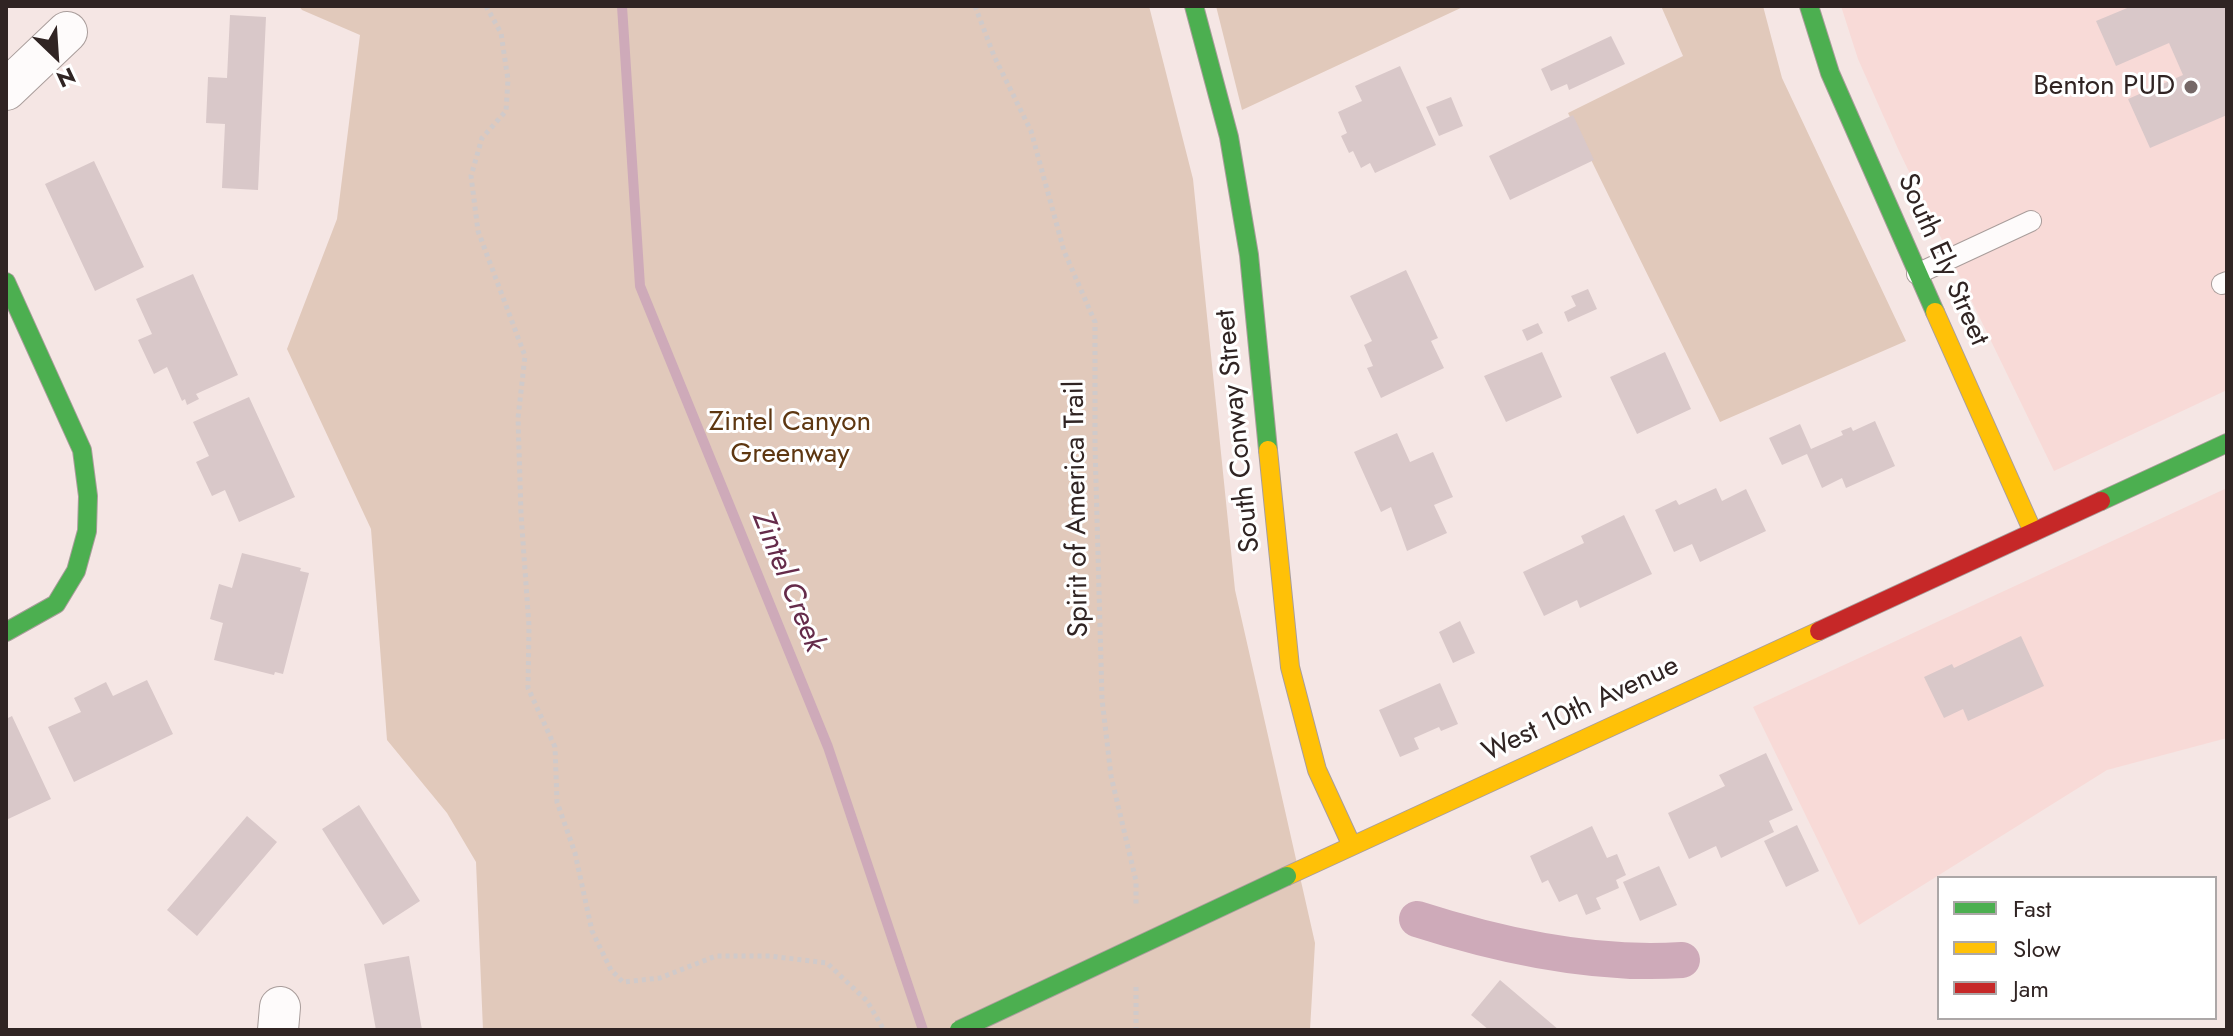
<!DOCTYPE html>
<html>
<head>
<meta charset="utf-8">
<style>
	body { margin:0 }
	#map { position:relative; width:2233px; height:1036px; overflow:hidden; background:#f5e6e4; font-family:Jost,sans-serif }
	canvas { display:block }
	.frame { position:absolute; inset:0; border:8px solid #302423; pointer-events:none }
	.legend { position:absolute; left:1937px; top:876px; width:280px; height:144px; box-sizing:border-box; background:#fff; border:2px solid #aca7a7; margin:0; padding:10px 14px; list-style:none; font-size:24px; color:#302423 }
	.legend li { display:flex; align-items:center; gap:16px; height:40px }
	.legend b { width:40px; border:2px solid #aca7a7 }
	.north { position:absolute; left:16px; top:16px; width:80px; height:80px; -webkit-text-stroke:6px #fff; paint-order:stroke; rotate:155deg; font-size:22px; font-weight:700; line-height:32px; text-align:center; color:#302423 }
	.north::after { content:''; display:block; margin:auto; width:28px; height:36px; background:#302423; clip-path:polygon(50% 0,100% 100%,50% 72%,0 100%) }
</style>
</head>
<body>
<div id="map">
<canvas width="2233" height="1036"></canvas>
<div class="frame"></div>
<ul class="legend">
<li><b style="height:10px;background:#4caf50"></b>Fast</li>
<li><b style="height:10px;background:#ffc107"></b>Slow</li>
<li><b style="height:10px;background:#c62828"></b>Jam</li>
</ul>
<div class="north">N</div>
</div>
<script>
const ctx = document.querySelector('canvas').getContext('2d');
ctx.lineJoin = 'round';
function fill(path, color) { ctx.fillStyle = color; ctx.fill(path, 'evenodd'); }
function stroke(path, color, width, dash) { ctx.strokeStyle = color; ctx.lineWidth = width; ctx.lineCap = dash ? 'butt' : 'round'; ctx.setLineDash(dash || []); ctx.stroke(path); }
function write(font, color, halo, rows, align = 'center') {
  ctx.font = font + ' Jost,sans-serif'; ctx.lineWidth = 6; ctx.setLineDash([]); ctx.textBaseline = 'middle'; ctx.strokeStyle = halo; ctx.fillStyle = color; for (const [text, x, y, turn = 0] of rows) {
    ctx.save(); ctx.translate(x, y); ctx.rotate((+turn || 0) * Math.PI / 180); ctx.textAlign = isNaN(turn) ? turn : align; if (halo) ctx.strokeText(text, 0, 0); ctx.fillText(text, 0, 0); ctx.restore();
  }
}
fill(new Path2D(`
	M 1841,6 L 2227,6 L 2227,390 L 2054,471 L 1899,151 L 1858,59 Z
	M 2227,488 L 2227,738 L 2107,770 L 1859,925 L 1753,707 Z`), '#f8dad7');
fill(new Path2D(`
	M 299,6 L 1149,6 L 1193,179 L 1235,590 L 1315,943 L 1310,1030 L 483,1030 L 476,862 L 447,813 L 387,740 L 371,529 L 287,349 L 337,219 L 360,35 L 302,10 Z
	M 1216,6 L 1465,6 L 1242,110 Z
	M 1661,6 L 1763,6 L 1782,78 L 1906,341 L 1720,422 L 1568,113 L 1683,56 Z`), '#e1c9bb');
stroke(new Path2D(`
	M 622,6 L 640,286 L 828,747 L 923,1030`), '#ceaab9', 10);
stroke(new Path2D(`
	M 1417,919 C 1501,946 1594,966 1682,960`), '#ceaab9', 36);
fill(new Path2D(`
	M 2132,6 L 2227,6 L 2227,115 L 2150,148 L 2128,99 L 2183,75 L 2169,43 L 2116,66 L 2096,21 Z
	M 230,15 L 266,17 L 258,190 L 222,188 L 225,124 L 206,123 L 208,77 L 227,78 Z
	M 1611,36 L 1625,64 L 1569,90 L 1567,84 L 1551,91 L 1541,69 Z
	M 1400,66 L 1436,145 L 1375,173 L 1370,163 L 1361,168 L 1353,151 L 1349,153 L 1341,136 L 1347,133 L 1338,112 L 1362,101 L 1355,86 Z
	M 1451,97 L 1463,126 L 1439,136 L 1426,107 Z
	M 1573,115 L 1594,160 L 1510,200 L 1489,156 Z
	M 94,161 L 144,267 L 95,291 L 45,184 Z
	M 1406,270 L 1438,338 L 1431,341 L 1444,368 L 1381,398 L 1367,368 L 1373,366 L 1364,345 L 1372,341 L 1350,296 Z
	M 193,274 L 238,375 L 196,394 L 199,399 L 187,405 L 185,399 L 182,401 L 167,367 L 154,374 L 138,340 L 152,334 L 136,299 Z
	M 1588,289 L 1597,309 L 1568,322 L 1564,312 L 1576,306 L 1571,296 Z
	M 1538,323 L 1543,333 L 1527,341 L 1522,330 Z
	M 1542,352 L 1562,397 L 1506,422 L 1484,376 Z
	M 1665,352 L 1691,409 L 1637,434 L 1610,377 Z
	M 249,397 L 295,497 L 239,522 L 225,490 L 212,496 L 196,462 L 209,456 L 193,422 Z
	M 1875,421 L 1895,466 L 1846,488 L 1842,478 L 1822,488 L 1807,454 L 1782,465 L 1769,438 L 1800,424 L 1811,449 L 1843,435 L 1841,431 L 1851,427 L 1853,431 Z
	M 1397,433 L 1410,462 L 1433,452 L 1453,497 L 1434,505 L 1447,533 L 1407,551 L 1391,507 L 1381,512 L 1354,452 Z
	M 1716,488 L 1722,501 L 1746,489 L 1766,531 L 1700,562 L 1692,544 L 1674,552 L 1655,510 L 1676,500 L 1679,505 Z
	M 1624,515 L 1652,574 L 1580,608 L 1577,600 L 1544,616 L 1523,572 L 1584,543 L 1581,536 Z
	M 242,553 L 301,568 L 300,571 L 309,573 L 283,674 L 275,672 L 274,675 L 214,660 L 223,623 L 210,619 L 219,584 L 232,588 Z
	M 1460,621 L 1475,653 L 1453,663 L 1439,632 Z
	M 2021,636 L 2044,686 L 1968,721 L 1963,709 L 1944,718 L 1924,677 L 1952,664 L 1954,668 Z
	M 147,680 L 173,734 L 74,782 L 48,727 L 81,712 L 74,698 L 106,682 L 113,696 Z
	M 1440,683 L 1458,724 L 1441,731 L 1439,727 L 1414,738 L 1419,749 L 1400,757 L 1379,710 Z
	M 12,716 L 51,799 L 6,820 L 6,719 Z
	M 1766,753 L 1793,810 L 1769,821 L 1774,832 L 1721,858 L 1716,846 L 1689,859 L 1668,813 L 1725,786 L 1719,775 Z
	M 359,805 L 420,901 L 383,925 L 322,829 Z
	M 247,816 L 277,842 L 197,936 L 167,910 Z
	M 1797,825 L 1819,871 L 1786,887 L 1764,841 Z
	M 1592,826 L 1607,858 L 1617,854 L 1626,875 L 1616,880 L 1619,888 L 1596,898 L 1601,909 L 1586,915 L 1577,894 L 1559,902 L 1548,880 L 1542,883 L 1530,856 Z
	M 1659,866 L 1677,905 L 1640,921 L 1623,882 Z
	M 409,956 L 422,1030 L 376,1030 L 364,964 Z
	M 1500,980 L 1559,1030 L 1489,1030 L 1471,1015 Z`), '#d9c8c9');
const lane = new Path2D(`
	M 1917,274 L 2031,221
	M 2222,284 L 2227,282`);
const street = new Path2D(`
	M 6,90 L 67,32
	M 278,1030 L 280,1007`);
const fast = new Path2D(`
	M 1194,6 L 1229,137 L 1249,255 L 1268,450
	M 1809,6 L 1830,73 L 1935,312
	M 6,282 L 82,450 L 88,496 L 87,531 L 76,571 L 56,604 L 6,632
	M 2101,501 L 2227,443`);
const slow = new Path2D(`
	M 1935,312 L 2033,532
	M 1268,450 L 1290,667 L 1317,770 L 1352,846
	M 1287,876 L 1819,631`);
const jam = new Path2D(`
	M 1819,631 L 2101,501`);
stroke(lane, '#a99d9b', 22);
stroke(street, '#a99d9b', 42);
stroke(fast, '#a99d9b', 20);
stroke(slow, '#a99d9b', 20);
stroke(jam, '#a99d9b', 20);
stroke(new Path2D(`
	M 486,6 L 501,33 L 508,80 L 506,111 L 482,138 L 471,176 L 478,231 L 525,356 L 518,418 L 521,514 L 529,626 L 528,688 L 555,747 L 557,802 L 575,853 L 592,931 L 611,970 L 623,982 L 660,978 L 716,956 L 770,956 L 827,963 L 867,1001 L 884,1030
	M 975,6 L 994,56 L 1031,131 L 1064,251 L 1095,322 L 1095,446 L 1102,699 L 1111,776 L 1136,881 L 1136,905
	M 1136,987 L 1136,1030`), '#d0caca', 5, [4, 4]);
stroke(lane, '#fefbfb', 20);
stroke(street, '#fefbfb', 40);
stroke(fast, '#4caf50', 18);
stroke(slow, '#ffc107', 18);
stroke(jam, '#c62828', 18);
const fastBridge = new Path2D(`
	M 959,1030 L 1287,876`);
stroke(fastBridge, '#a99d9b', 20, []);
stroke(fastBridge, '#4caf50', 18);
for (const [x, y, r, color] of [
	[2191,87,8,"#756867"]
]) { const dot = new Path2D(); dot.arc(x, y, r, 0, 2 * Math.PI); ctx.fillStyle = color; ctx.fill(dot); stroke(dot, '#fff', 3); }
write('28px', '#302423', '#fff', [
	["Benton PUD",2175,87]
], 'right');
write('28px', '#302423', '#fff', [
	["South Ely Street",1942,260,66],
	["South Conway Street",1239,431,-96],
	["Spirit of America Trail",1078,509,-91],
	["West 10th Avenue",1581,710,-25]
]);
write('28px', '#5e3711', '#fff', [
	["Zintel Canyon",790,423],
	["Greenway",790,455]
]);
write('italic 30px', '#652b4a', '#fff', [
	["Zintel Creek",787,582,68]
]);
</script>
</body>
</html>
